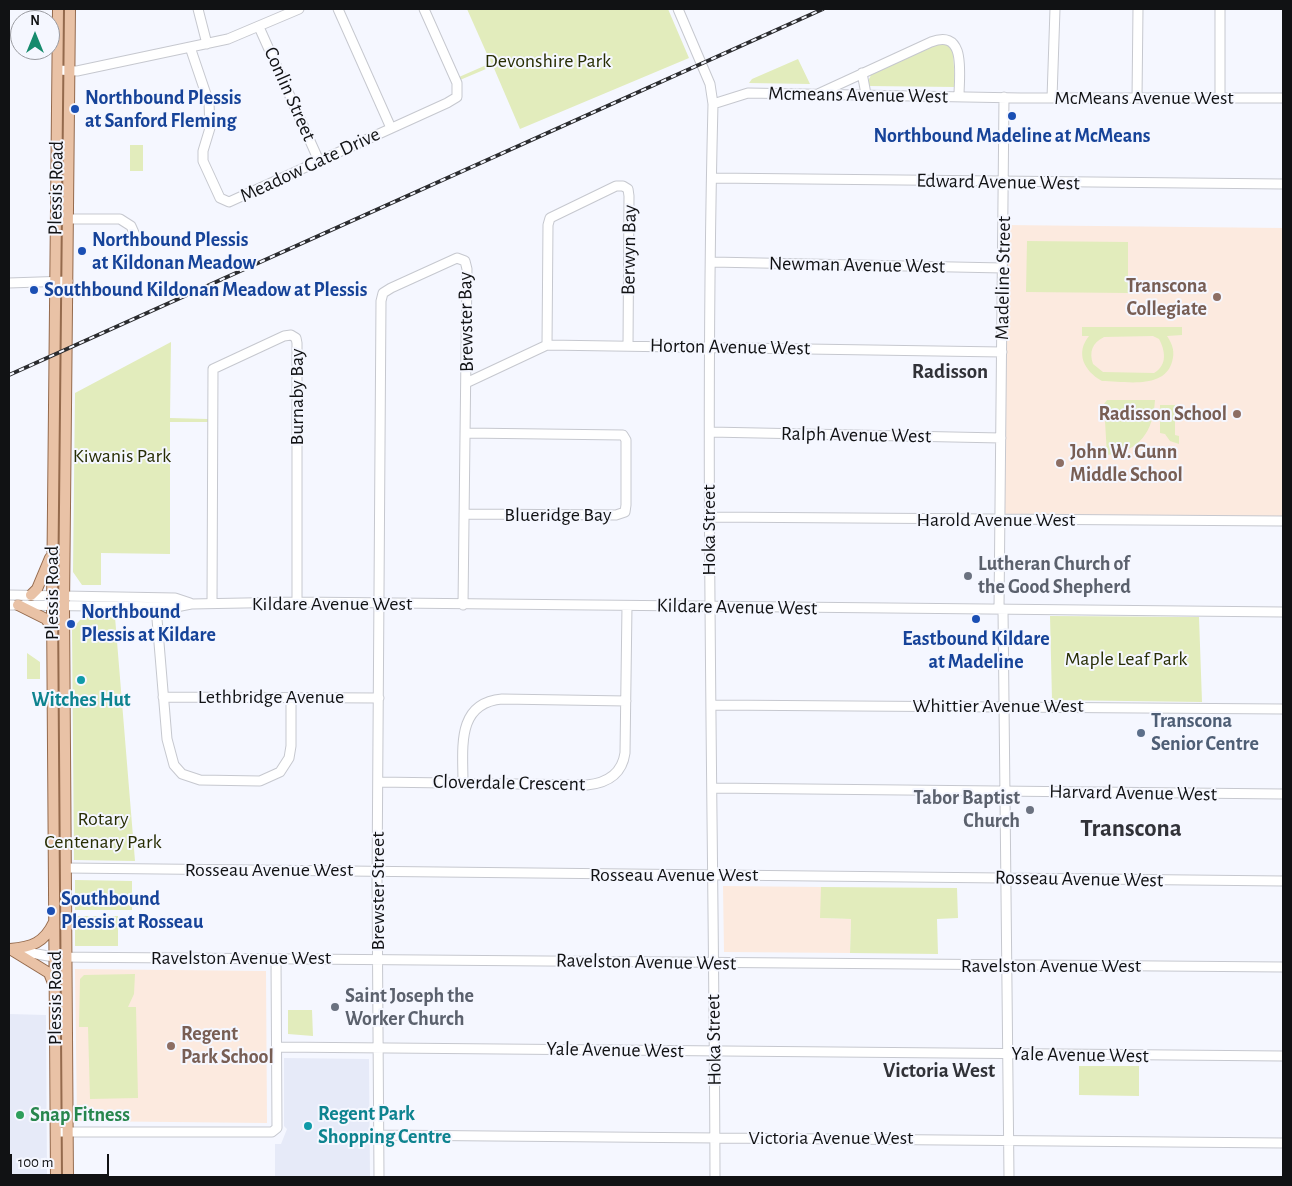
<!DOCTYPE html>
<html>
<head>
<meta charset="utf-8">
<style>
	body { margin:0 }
	#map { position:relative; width:1292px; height:1186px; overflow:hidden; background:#f5f7ff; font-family:"Alegreya Sans",sans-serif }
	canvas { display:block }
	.frame { position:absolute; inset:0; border:10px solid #111214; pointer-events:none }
	.north { position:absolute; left:10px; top:10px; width:50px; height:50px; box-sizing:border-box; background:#f5f7ff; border:1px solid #9a9ba1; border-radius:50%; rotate:0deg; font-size:14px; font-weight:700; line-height:20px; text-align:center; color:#111214 }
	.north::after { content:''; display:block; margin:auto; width:18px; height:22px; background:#168b6d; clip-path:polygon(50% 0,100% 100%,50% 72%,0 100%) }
	.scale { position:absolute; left:10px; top:1154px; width:99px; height:22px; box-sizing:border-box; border:2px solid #111214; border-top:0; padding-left:6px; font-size:15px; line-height:18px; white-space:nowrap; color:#111214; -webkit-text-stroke:4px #f5f7ff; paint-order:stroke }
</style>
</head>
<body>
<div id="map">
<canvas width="1292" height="1186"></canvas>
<div class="frame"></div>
<div class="north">N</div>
<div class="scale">100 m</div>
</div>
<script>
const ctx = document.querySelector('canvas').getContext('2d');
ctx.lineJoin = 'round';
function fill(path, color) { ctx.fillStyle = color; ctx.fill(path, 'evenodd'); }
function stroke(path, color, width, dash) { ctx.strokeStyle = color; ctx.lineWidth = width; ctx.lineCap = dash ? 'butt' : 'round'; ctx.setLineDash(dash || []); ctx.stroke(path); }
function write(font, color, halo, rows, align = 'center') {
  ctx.font = font + ' "Alegreya Sans",sans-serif'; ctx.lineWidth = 4; ctx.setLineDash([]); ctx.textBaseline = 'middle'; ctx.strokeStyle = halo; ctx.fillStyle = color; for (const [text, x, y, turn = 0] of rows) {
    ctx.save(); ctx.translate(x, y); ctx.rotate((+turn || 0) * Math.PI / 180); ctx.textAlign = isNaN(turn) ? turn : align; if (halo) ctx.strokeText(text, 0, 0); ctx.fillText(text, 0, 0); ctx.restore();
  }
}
fill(new Path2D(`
	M 9,1014 L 46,1015 L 47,1177 L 9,1177 Z
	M 284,1058 L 369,1059 L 370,1177 L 275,1177 L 275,1144 L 281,1144 L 287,1129 L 284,1126 Z`), '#e6eaf8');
fill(new Path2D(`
	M 1004,225 L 1283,228 L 1283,521 L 1001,520 Z
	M 723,886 L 821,887 L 821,918 L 851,919 L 850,953 L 724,952 Z
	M 75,969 L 266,971 L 267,1123 L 77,1121 Z`), '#fceadf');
fill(new Path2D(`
	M 467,9 L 668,9 L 689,58 L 520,129 L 493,66 L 460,80 L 459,77 L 491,63 Z
	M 937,44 L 948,45 L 953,49 L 955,87 L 869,86 L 868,81 L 871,75 Z
	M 798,59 L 810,84 L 749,83 L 752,79 Z
	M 130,145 L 143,145 L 143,171 L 130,171 Z
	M 1027,241 L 1128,242 L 1128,293 L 1026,292 Z
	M 1082,327 L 1182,327 L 1182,335 L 1167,336 C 1173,345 1175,352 1172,362 C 1164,390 1124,381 1102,381 C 1084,371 1075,353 1089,336 L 1082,336 ZM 1153,336 L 1159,339 C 1165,350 1168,365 1154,373 L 1103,372 L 1093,364 C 1089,352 1092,343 1104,337 Z
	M 171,342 L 170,418 L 208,419 L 208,422 L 170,422 L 170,554 L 101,553 L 101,585 L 82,585 L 73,572 L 75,393 Z
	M 1107,400 L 1155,400 C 1153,432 1140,451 1107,455 L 1104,404 Z
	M 1160,405 L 1175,405 L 1175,435 L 1179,436 L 1179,444 L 1170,441 L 1165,434 L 1160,433 Z
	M 1050,616 L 1199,617 L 1202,702 L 1052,700 Z
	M 85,617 L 115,617 L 135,861 L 74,860 L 72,629 L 80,620 Z
	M 27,653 L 40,662 L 40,679 L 27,679 Z
	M 75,880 L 132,881 L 132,910 L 75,910 Z
	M 821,887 L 957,888 L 958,918 L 937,919 L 938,954 L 850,953 L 851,919 L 820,918 Z
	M 75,916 L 118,916 L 118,946 L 75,946 Z
	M 135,974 L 134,994 L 128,1007 L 136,1007 L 138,1098 L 90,1099 L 88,1027 L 79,1027 L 80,979 L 84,975 Z
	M 288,1010 L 312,1010 L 313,1036 L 288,1034 Z
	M 1079,1066 L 1139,1066 L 1139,1096 L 1079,1095 Z`), '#e2ecbc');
const minor = new Path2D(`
	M 198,9 L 207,44
	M 338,9 L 391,128
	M 678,9 L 710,84 L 713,104 C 704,462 714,820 715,1177
	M 259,27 L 319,161
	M 190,47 L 209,103 L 210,128 L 203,151 L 203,161 L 220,198 L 229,202 L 447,103 L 457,97 L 457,83 L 424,9
	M 58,70 L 77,71 L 228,39 L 299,9
	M 862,73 L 866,94
	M 820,93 L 931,42 C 967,28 959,75 959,96
	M 1052,98 L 1055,9
	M 1137,98 L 1138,9
	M 1220,98 L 1220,9
	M 713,104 L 748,93 L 1021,98 L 1283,98
	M 712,178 L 1283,184
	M 61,219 L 120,219 L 131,226 L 135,235
	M 712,262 L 1003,268
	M 9,283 L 68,281
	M 547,345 L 548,225 L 550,218 L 616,186 L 623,186 L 628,189 L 629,196 L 628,346
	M 466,383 L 547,345 L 1002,352
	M 710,432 L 1001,438
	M 464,514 L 616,515 L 625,512 L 626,505 L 626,440 L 623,435 L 465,433
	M 709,517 L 1283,521
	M 9,595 L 175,598 L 190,603
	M 212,603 L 213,369 L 284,336 L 291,335 L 296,338 L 297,343 L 297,602
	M 9,605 L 176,607 L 191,604 L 297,602 L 1283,612
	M 156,607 L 167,739 L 174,765 L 182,774 L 200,780 L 260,781 L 280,772 L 289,758 L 291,746 L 291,697
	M 999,609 L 1004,97
	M 1003,609 L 1009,1177
	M 163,697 L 379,698
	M 712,705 L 1283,709
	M 378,782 L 587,785 C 607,783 622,774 625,753 L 627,606
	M 463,783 C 463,748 456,703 502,699 L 626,701
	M 712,788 L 1283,794
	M 66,868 L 1283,881
	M 14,950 L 54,957 L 1283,967
	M 277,1047 L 1283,1056
	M 56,1132 L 272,1132 L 277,1128 L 276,959
	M 379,1135 L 1283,1143
	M 379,1177 L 377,881 L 381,301 L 383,293 L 391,288 L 457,258 L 465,261 L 467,269 L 463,605`);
const major = new Path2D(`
	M 31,595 L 37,589 L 50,558
	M 18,605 L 46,619 L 52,628
	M 10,949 L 49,973 L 53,983
	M 10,949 C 32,947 44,943 54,922
	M 56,1177 L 52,605 L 58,9
	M 68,1177 L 64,606 L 70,9`);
stroke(minor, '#c6c8cf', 11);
stroke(major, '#946a4d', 12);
stroke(minor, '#fff', 9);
stroke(major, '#e9c2a6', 10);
const rail = new Path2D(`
	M 9,375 L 823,9`);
stroke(rail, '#2b2c2f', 4);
stroke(rail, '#f5f7ff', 2, [5.5]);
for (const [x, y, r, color] of [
	[75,109,5,"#1a4fb4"],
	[1012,116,5,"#1a4fb4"],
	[82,251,5,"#1a4fb4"],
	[34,290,5,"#1a4fb4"],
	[1217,297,5,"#8d6e63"],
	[1237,414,5,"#8d6e63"],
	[1060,463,5,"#8d6e63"],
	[968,576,5,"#6b7280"],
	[976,619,5,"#1a4fb4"],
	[71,624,5,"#1a4fb4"],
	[81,680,5,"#0f9aa8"],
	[1141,733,5,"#5c6f8a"],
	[1030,810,5,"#6b7280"],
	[51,911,5,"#1a4fb4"],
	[335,1007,5,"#6b7280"],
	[171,1046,5,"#8d6e63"],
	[20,1115,5,"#2e9e5b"],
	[308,1126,5,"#0f9aa8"]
]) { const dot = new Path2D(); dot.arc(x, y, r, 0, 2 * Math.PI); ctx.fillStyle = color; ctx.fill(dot); stroke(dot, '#f5f7ff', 2); }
write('20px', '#272d03', '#f5f7ff', [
	["Devonshire Park",548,61],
	["Kiwanis Park",122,456],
	["Maple Leaf Park",1126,659],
	["Rotary",103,819],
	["Centenary Park",103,842]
]);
write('20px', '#111214', '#f5f7ff', [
	["Conlin Street",290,94,66],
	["Mcmeans Avenue West",858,95,1],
	["McMeans Avenue West",1144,98],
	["Meadow Gate Drive",310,165,-25],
	["Edward Avenue West",998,182,1],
	["Plessis Road",56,188,-89],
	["Berwyn Bay",629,250,-89],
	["Newman Avenue West",857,265,1],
	["Madeline Street",1003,278,-89],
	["Brewster Bay",466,322,-91],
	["Horton Avenue West",730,347,1],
	["Burnaby Bay",297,397,-90],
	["Ralph Avenue West",856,435,1],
	["Blueridge Bay",558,515],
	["Harold Avenue West",996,520],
	["Hoka Street",709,530,-90],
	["Plessis Road",52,593,-90],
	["Kildare Avenue West",332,604],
	["Kildare Avenue West",737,607,1],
	["Lethbridge Avenue",271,697],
	["Whittier Avenue West",998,706],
	["Cloverdale Crescent",509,783,1],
	["Harvard Avenue West",1133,793,1],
	["Rosseau Avenue West",269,870],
	["Rosseau Avenue West",674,875],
	["Rosseau Avenue West",1079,879,1],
	["Brewster Street",378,891,-90],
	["Ravelston Avenue West",241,958],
	["Ravelston Avenue West",646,962,1],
	["Ravelston Avenue West",1051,966],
	["Plessis Road",55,998,-90],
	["Hoka Street",714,1040,-91],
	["Yale Avenue West",615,1050,1],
	["Yale Avenue West",1080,1055,1],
	["Victoria Avenue West",831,1138]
]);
write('bold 20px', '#164399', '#f5f7ff', [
	["Northbound Plessis",85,98],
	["at Sanford Fleming",85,121],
	["Northbound Madeline at McMeans",1012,136,"center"],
	["Northbound Plessis",92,240],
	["at Kildonan Meadow",92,263],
	["Southbound Kildonan Meadow at Plessis",44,290],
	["Northbound",81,612],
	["Plessis at Kildare",81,635],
	["Eastbound Kildare",976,639,"center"],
	["at Madeline",976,662,"center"],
	["Southbound",61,899],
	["Plessis at Rosseau",61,922]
], 'left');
write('bold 20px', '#785e54', '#f5f7ff', [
	["Transcona",1207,286],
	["Collegiate",1207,309],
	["Radisson School",1227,414],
	["John W. Gunn",1070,452,"left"],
	["Middle School",1070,475,"left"],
	["Regent",181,1034,"left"],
	["Park School",181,1057,"left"]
], 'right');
write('bold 20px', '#5b616d', '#f5f7ff', [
	["Lutheran Church of",978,564],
	["the Good Shepherd",978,587],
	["Tabor Baptist",1020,798,"right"],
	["Church",1020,821,"right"],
	["Saint Joseph the",345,996],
	["Worker Church",345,1019]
], 'left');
write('bold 20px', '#0d838f', '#f5f7ff', [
	["Witches Hut",81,700],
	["Regent Park",318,1114,"left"],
	["Shopping Centre",318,1137,"left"]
]);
write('bold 20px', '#4e5e75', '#f5f7ff', [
	["Transcona",1151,721],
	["Senior Centre",1151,744]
], 'left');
write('bold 20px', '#27864d', '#f5f7ff', [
	["Snap Fitness",30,1115]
], 'left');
write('bold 21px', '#313238', '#f5f7ff', [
	["Radisson",950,372],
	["Victoria West",939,1071]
]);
write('bold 25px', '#313238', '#f5f7ff', [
	["Transcona",1131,828]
]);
</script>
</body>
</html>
